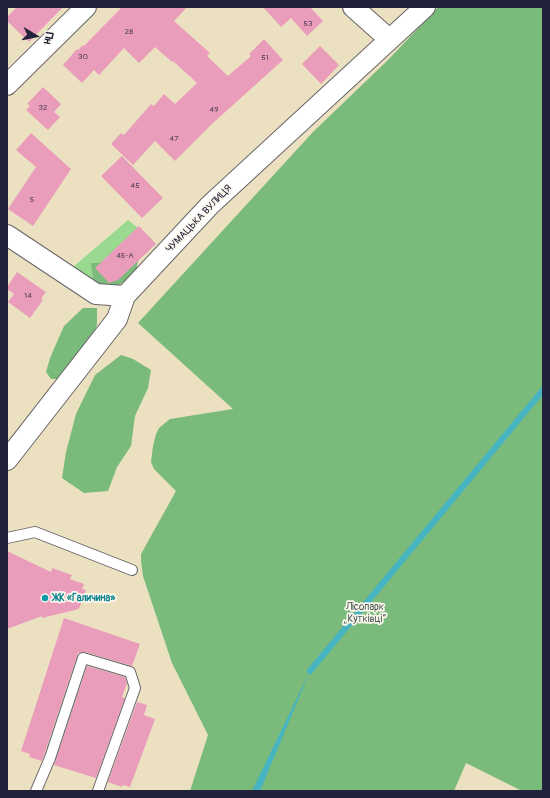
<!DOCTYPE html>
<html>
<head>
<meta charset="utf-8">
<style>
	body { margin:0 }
	#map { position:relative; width:550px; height:798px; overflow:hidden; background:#ebe1c0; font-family:Pangolin,sans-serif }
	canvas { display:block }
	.frame { position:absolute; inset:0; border:8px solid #22223b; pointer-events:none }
	.north { position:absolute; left:16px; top:16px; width:40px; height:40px; -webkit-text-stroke:3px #fbf7ec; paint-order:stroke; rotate:100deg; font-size:11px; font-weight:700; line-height:16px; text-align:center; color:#22223b }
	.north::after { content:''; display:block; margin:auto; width:14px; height:18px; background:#22223b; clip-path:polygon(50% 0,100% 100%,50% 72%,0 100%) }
</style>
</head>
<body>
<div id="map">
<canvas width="550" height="798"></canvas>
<div class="frame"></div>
<div class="north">Пн</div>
</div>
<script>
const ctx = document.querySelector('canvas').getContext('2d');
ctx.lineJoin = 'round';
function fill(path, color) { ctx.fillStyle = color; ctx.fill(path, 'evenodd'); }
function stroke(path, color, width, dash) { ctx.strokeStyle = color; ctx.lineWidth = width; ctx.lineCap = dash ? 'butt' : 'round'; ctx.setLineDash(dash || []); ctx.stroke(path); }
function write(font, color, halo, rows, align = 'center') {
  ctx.font = font + ' Pangolin,sans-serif'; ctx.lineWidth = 3.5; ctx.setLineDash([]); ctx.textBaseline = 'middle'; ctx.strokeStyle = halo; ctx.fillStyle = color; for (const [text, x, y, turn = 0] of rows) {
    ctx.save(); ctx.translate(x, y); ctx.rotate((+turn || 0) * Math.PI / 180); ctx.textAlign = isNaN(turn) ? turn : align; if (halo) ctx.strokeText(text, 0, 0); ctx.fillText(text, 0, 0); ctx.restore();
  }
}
fill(new Path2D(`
	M 128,220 L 153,240 L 104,289 L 73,267 Z`), '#99da90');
fill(new Path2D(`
	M 438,7 L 543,7 L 543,791 L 522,791 L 466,763 L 454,791 L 190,791 L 208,735 L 172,663 L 143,576 L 141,561 L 141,554 L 176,491 L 154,469 L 151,462 L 153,446 L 156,434 L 159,428 L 170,419 L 233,409 L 138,323 L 313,132 L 389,59 Z
	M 140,256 L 137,265 L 137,273 L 114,288 L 97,288 L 93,278 L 91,263 L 102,263 Z
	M 83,308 L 97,308 L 97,323 L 94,341 L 59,379 L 51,379 L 46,372 L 50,358 L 64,326 Z
	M 121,355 L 133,359 L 151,370 L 148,388 L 135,416 L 131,446 L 117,467 L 108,491 L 84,493 L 62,478 L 66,452 L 76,414 L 95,375 Z`), '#7aba7a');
fill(new Path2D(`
	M 310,671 L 260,791 L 252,791 Z`), '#46b4c1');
stroke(new Path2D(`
	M 310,671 L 543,390`), '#46b4c1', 6);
fill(new Path2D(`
	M 17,7 L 63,7 L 29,42 L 7,21 L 7,17 Z
	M 122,7 L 187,7 L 174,21 L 210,53 L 207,56 L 228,76 L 251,56 L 249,54 L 264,39 L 283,60 L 213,123 L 175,161 L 155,141 L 133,165 L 111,144 L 121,133 L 124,135 L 151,104 L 154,106 L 164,94 L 175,104 L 197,83 L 173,61 L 172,62 L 155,47 L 139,63 L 124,48 L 99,75 L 94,70 L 82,83 L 63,65 L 77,49 L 78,50 L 83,45 L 84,46 Z
	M 263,7 L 310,7 L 323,21 L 307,36 L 291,18 L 281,27 Z
	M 320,46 L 339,65 L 321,84 L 302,64 Z
	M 43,87 L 61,104 L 54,112 L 60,117 L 48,130 L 26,110 L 30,106 L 27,104 Z
	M 31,133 L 71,169 L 33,226 L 8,209 L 36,167 L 16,150 Z
	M 122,156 L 163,198 L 142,218 L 101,176 Z
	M 139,226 L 156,244 L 118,280 L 109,283 L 95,268 Z
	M 17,272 L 46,292 L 41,299 L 43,300 L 30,318 L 8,302 L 14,294 L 7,289 L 7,287 Z
	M 7,551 L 51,572 L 52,568 L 72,575 L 70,579 L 84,584 L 82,589 L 86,590 L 79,609 L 42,618 L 42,616 L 7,629 Z
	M 64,618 L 140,644 L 132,666 L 85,652 L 78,653 L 42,761 L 29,757 L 30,754 L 21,751 Z
	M 87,666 L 125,677 L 127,683 L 122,697 L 125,698 L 96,778 L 54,765 Z
	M 137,702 L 147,705 L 144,715 L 155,719 L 130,787 L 123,785 L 122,787 L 108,782 Z`), '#ea9dbb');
const lane = new Path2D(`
	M 7,538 L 35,532 L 132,570
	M 36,791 L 50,758 L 83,658 L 130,672 L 135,688 L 98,791`);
const street = new Path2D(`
	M 353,7 L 389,39
	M 7,85 L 86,7
	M 7,235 L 96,294 L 125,296
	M 7,460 L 117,319 L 125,296 L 210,205 L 425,7`);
stroke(lane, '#68656a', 12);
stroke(street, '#68656a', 22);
stroke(lane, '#fff', 10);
stroke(street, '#fff', 20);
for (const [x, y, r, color] of [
	[45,598,4,"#0f9aa8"]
]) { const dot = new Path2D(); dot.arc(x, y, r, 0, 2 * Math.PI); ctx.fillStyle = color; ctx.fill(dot); stroke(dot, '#fbf7ec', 1.5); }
write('8px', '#54415b', null, [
	["53",308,24],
	["28",129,32],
	["30",83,57],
	["51",265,58],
	["32",43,108],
	["49",214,110],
	["47",174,139],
	["45",135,186],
	["5",32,200],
	["45-А",125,256],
	["14",28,296]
]);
write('10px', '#22223b', '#fbf7ec', [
	["ЧУМАЦЬКА ВУЛИЦЯ",199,219,-46]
]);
write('bold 10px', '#0d838f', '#fbf7ec', [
	["ЖК «Галичина»",53,598]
], 'left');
write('10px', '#465954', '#fbf7ec', [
	["Лісопарк",365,607],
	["„Кутківці“",365,619]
]);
</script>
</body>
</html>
